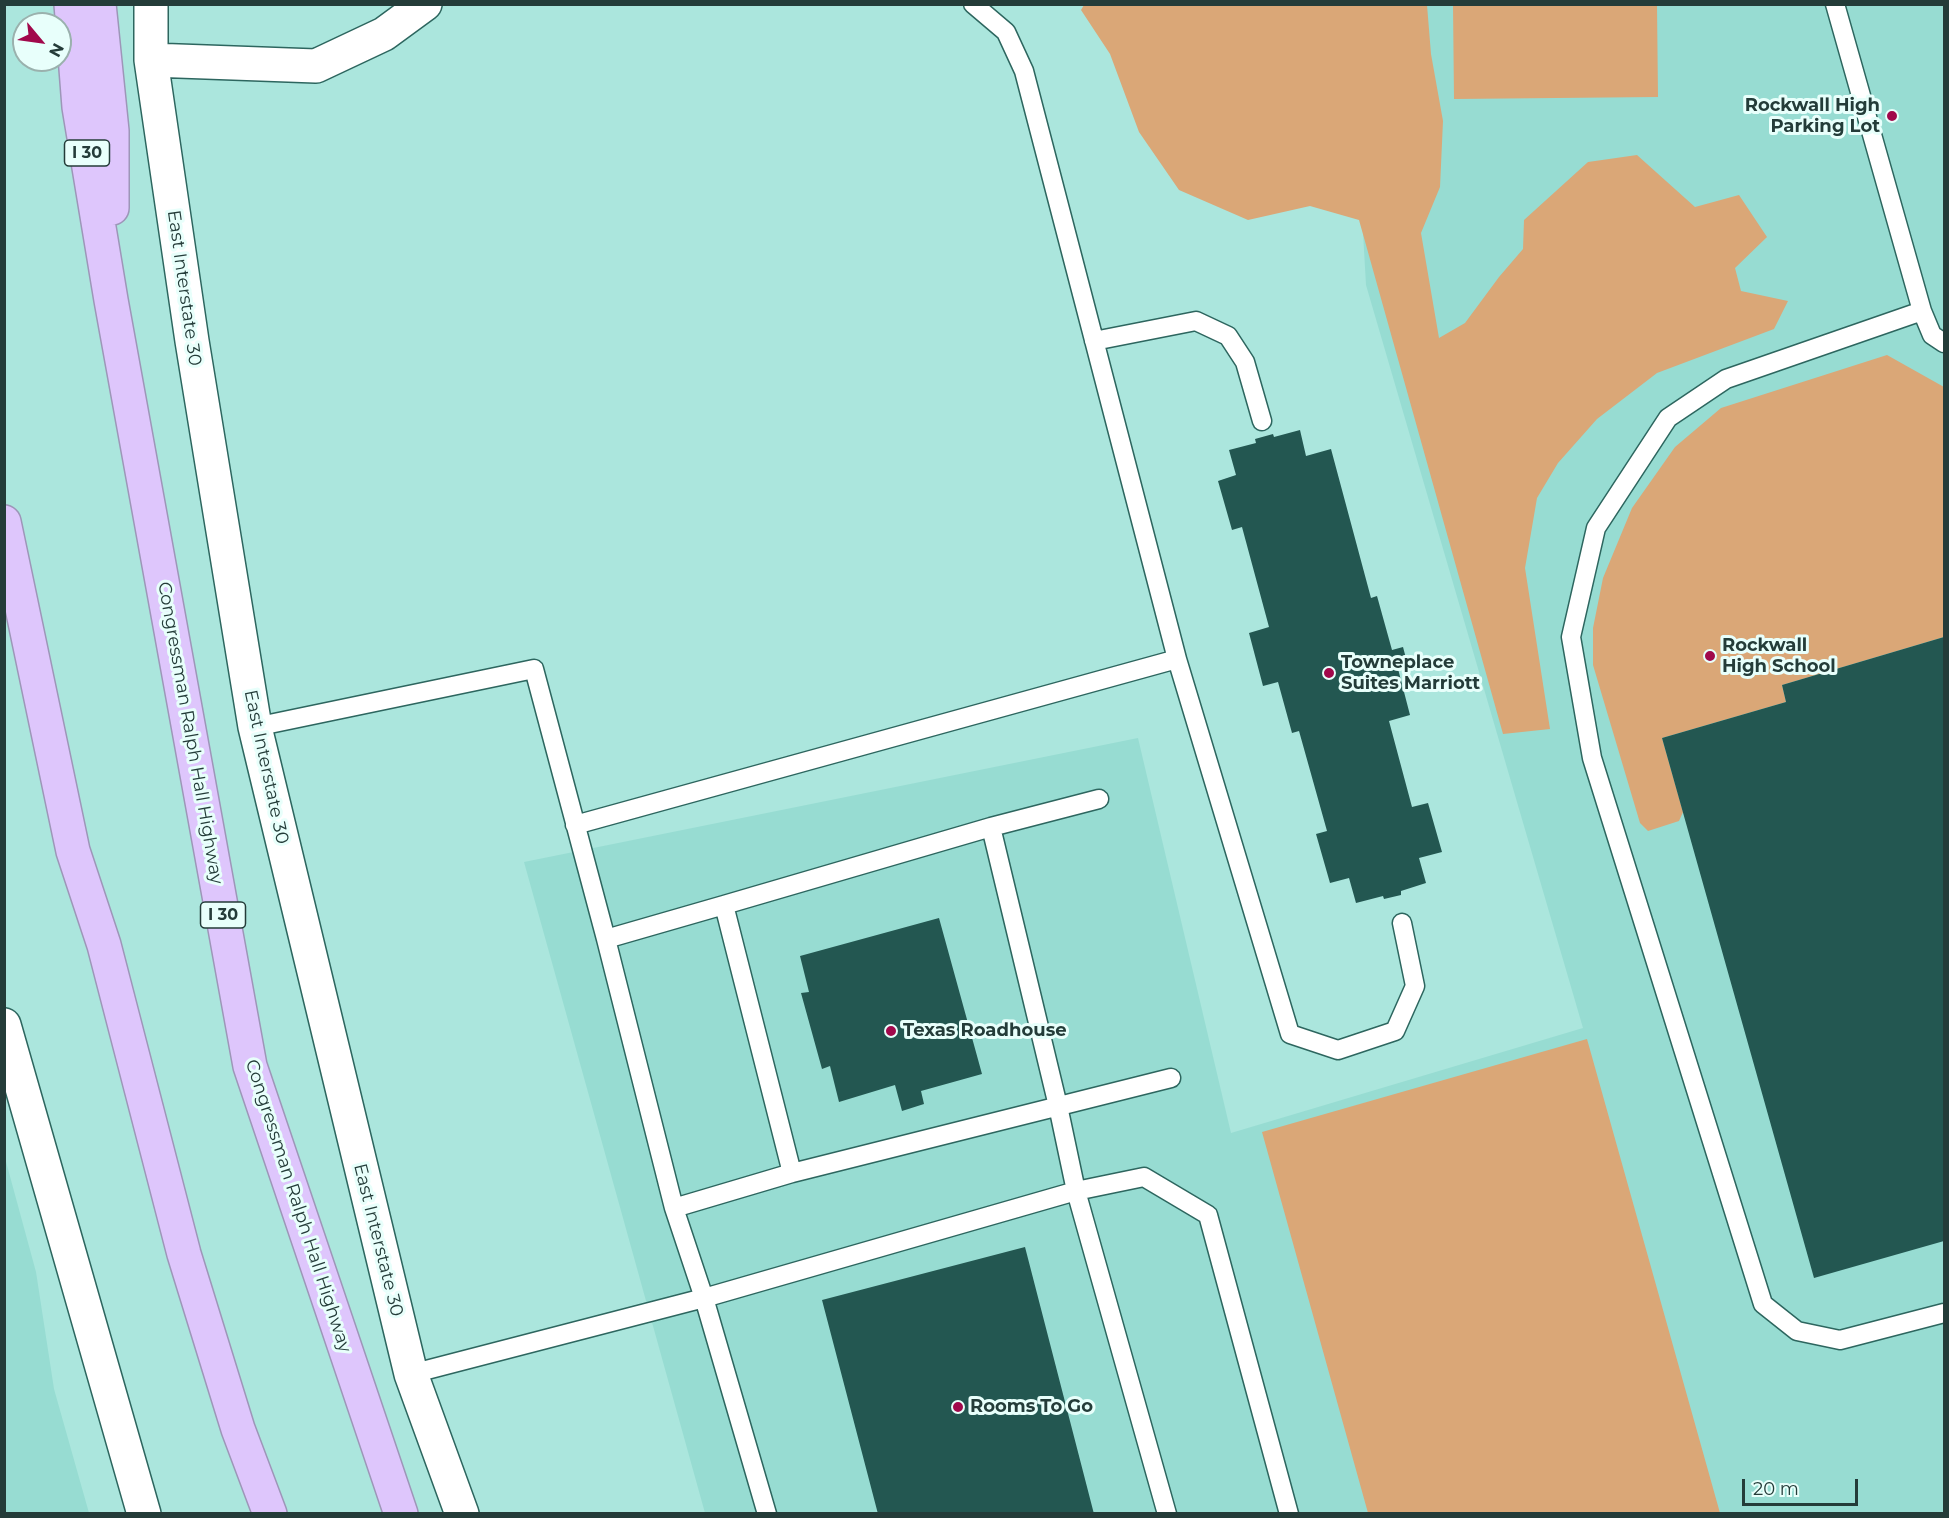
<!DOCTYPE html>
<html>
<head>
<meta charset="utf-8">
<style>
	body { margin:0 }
	#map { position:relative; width:1949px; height:1518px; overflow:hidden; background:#abe6dd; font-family:Montserrat,sans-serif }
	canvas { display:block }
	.frame { position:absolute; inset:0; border:6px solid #243c39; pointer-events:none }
	.north { position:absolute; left:12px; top:12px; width:60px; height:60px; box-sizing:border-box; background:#e8fffb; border:2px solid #9ab1ad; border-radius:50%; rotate:119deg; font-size:16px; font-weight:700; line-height:24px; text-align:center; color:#243c39 }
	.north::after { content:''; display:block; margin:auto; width:21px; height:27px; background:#a1084b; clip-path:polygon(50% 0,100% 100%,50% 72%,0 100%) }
	.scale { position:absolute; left:1742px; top:1479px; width:116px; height:27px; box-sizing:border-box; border:3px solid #243c39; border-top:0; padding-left:8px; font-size:18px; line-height:21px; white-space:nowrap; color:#243c39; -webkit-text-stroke:4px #e8fffb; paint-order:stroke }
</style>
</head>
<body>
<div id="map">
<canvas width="1949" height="1518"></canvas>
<div class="frame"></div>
<div class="north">N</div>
<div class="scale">20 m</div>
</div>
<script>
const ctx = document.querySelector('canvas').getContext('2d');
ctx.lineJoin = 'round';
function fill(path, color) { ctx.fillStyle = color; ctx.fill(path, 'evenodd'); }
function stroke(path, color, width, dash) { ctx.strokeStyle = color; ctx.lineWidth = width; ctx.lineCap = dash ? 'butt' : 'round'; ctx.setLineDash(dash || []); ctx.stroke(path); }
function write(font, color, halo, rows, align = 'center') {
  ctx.font = font + ' Montserrat,sans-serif'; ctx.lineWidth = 6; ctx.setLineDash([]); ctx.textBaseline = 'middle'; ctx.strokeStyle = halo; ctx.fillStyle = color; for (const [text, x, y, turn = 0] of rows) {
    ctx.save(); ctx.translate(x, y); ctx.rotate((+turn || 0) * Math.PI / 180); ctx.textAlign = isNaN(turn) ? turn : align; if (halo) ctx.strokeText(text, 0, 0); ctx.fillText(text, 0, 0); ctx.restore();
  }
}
fill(new Path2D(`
	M 1350,5 L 1944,5 L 1944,1513 L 705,1513 L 524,862 L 1138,738 L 1231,1133 L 1583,1028 L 1366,285 Z
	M 5,1158 L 36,1272 L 54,1389 L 89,1513 L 5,1513 Z`), '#97dcd2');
fill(new Path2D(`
	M 1084,5 L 1427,5 L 1431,54 L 1443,121 L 1440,187 L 1421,233 L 1439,338 L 1465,323 L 1499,277 L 1523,249 L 1524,220 L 1588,162 L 1637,155 L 1695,207 L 1739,195 L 1767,237 L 1735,268 L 1741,291 L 1788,301 L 1774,329 L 1657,373 L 1597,419 L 1558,463 L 1537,498 L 1525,568 L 1550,729 L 1503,734 L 1359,220 L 1310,206 L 1248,220 L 1179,190 L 1139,132 L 1110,54 L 1081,10 Z
	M 1453,5 L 1657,5 L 1658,97 L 1454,99 Z
	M 1887,355 L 1944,387 L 1944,637 L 1782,685 L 1786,702 L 1662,738 L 1683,812 L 1679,821 L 1648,831 L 1640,823 L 1593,665 L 1593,628 L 1603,578 L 1632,508 L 1675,447 L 1721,408 Z
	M 1587,1039 L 1720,1513 L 1368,1513 L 1262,1132 Z`), '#daa777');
fill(new Path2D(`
	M 1300,430 L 1306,456 L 1331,449 L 1371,598 L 1377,596 L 1392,650 L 1403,647 L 1407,662 L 1397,665 L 1410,715 L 1389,721 L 1412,807 L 1428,803 L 1442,852 L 1419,858 L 1426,883 L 1401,891 L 1401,895 L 1384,899 L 1383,896 L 1356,903 L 1349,878 L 1330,883 L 1316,834 L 1327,831 L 1299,731 L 1292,733 L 1278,682 L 1263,686 L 1249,633 L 1269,627 L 1242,527 L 1232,530 L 1218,481 L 1236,475 L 1229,450 L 1256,443 L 1255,439 L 1273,434 L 1274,437 Z
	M 1944,637 L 1944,1241 L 1814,1278 L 1662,738 L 1786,702 L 1782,685 Z
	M 939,918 L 982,1074 L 921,1091 L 924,1104 L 902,1111 L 895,1085 L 839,1102 L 830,1066 L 822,1069 L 801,993 L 809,992 L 800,956 Z
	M 1025,1247 L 1094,1514 L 878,1514 L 822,1300 Z`), '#235751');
const lane = new Path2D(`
	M 973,4 L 1006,32 L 1024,71 L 1177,659
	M 1835,4 L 1922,311
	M 1094,341 L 1196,321 L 1228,336 L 1245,362 L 1262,421
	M 1944,343 L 1932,335 L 1922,311 L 1726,379 L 1668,418 L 1596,528 L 1571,637 L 1592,758 L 1763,1304 L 1797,1331 L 1840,1340 L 1944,1313
	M 255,727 L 534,669 L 606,939
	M 575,825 L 1177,659 L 1290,1034 L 1338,1050 L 1395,1031 L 1415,986 L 1402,923
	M 991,827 L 1099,799
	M 792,1173 L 1171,1078
	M 674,1208 L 606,939 L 724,905
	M 411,1374 L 704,1298 L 1076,1191 L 1144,1177 L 1208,1215 L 1289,1514
	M 767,1514 L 704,1298 L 674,1208 L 792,1173 L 724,905 L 991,827 L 1058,1106 L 1076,1191 L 1167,1514`);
const secondary = new Path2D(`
	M 151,4 L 151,60 L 192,341 L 255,727 L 411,1374 L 462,1514
	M 151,60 L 316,66 L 384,34 L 425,4
	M 4,1025 L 144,1514`);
const highway = new Path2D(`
	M 71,4 L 79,107 L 111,300 L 250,1066 L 401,1514
	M 99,4 L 112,131 L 112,208
	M 4,522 L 73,851 L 104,945 L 184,1254 L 238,1429 L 270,1514`);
stroke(lane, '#2d665f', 21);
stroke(secondary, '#2d665f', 36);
stroke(highway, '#9d96b8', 36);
stroke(lane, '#fff', 18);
stroke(secondary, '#fff', 33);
stroke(highway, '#dec6fc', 33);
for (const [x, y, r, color] of [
	[1892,116,6,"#a1084b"],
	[1710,656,6,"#a1084b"],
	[1329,673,6,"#a1084b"],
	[891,1031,6,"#a1084b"],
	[958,1407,6,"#a1084b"]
]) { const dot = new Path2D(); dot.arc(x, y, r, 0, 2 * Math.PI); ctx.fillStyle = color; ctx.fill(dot); stroke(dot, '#e8fffb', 2); }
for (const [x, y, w] of [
	[87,153,45],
	[223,915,45]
]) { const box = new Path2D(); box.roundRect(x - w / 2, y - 13, w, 26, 4.5); ctx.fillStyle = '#e8fffb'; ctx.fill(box); stroke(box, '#243c39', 1.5); }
write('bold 16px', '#243c39', null, [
	["I 30",87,153],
	["I 30",223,915]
]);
write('bold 18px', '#243c39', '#e8fffb', [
	["Rockwall High",1880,106,"right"],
	["Parking Lot",1880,127,"right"],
	["Rockwall",1722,646],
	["High School",1722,667],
	["Towneplace",1341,663],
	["Suites Marriott",1341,684],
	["Texas Roadhouse",903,1031],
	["Rooms To Go",970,1407]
], 'left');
write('18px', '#243c39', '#e8fffb', [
	["East Interstate 30",184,288,82],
	["Congressman Ralph Hall Highway",190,733,80],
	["East Interstate 30",266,767,78],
	["Congressman Ralph Hall Highway",298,1206,72],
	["East Interstate 30",378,1240,76]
]);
</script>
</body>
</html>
